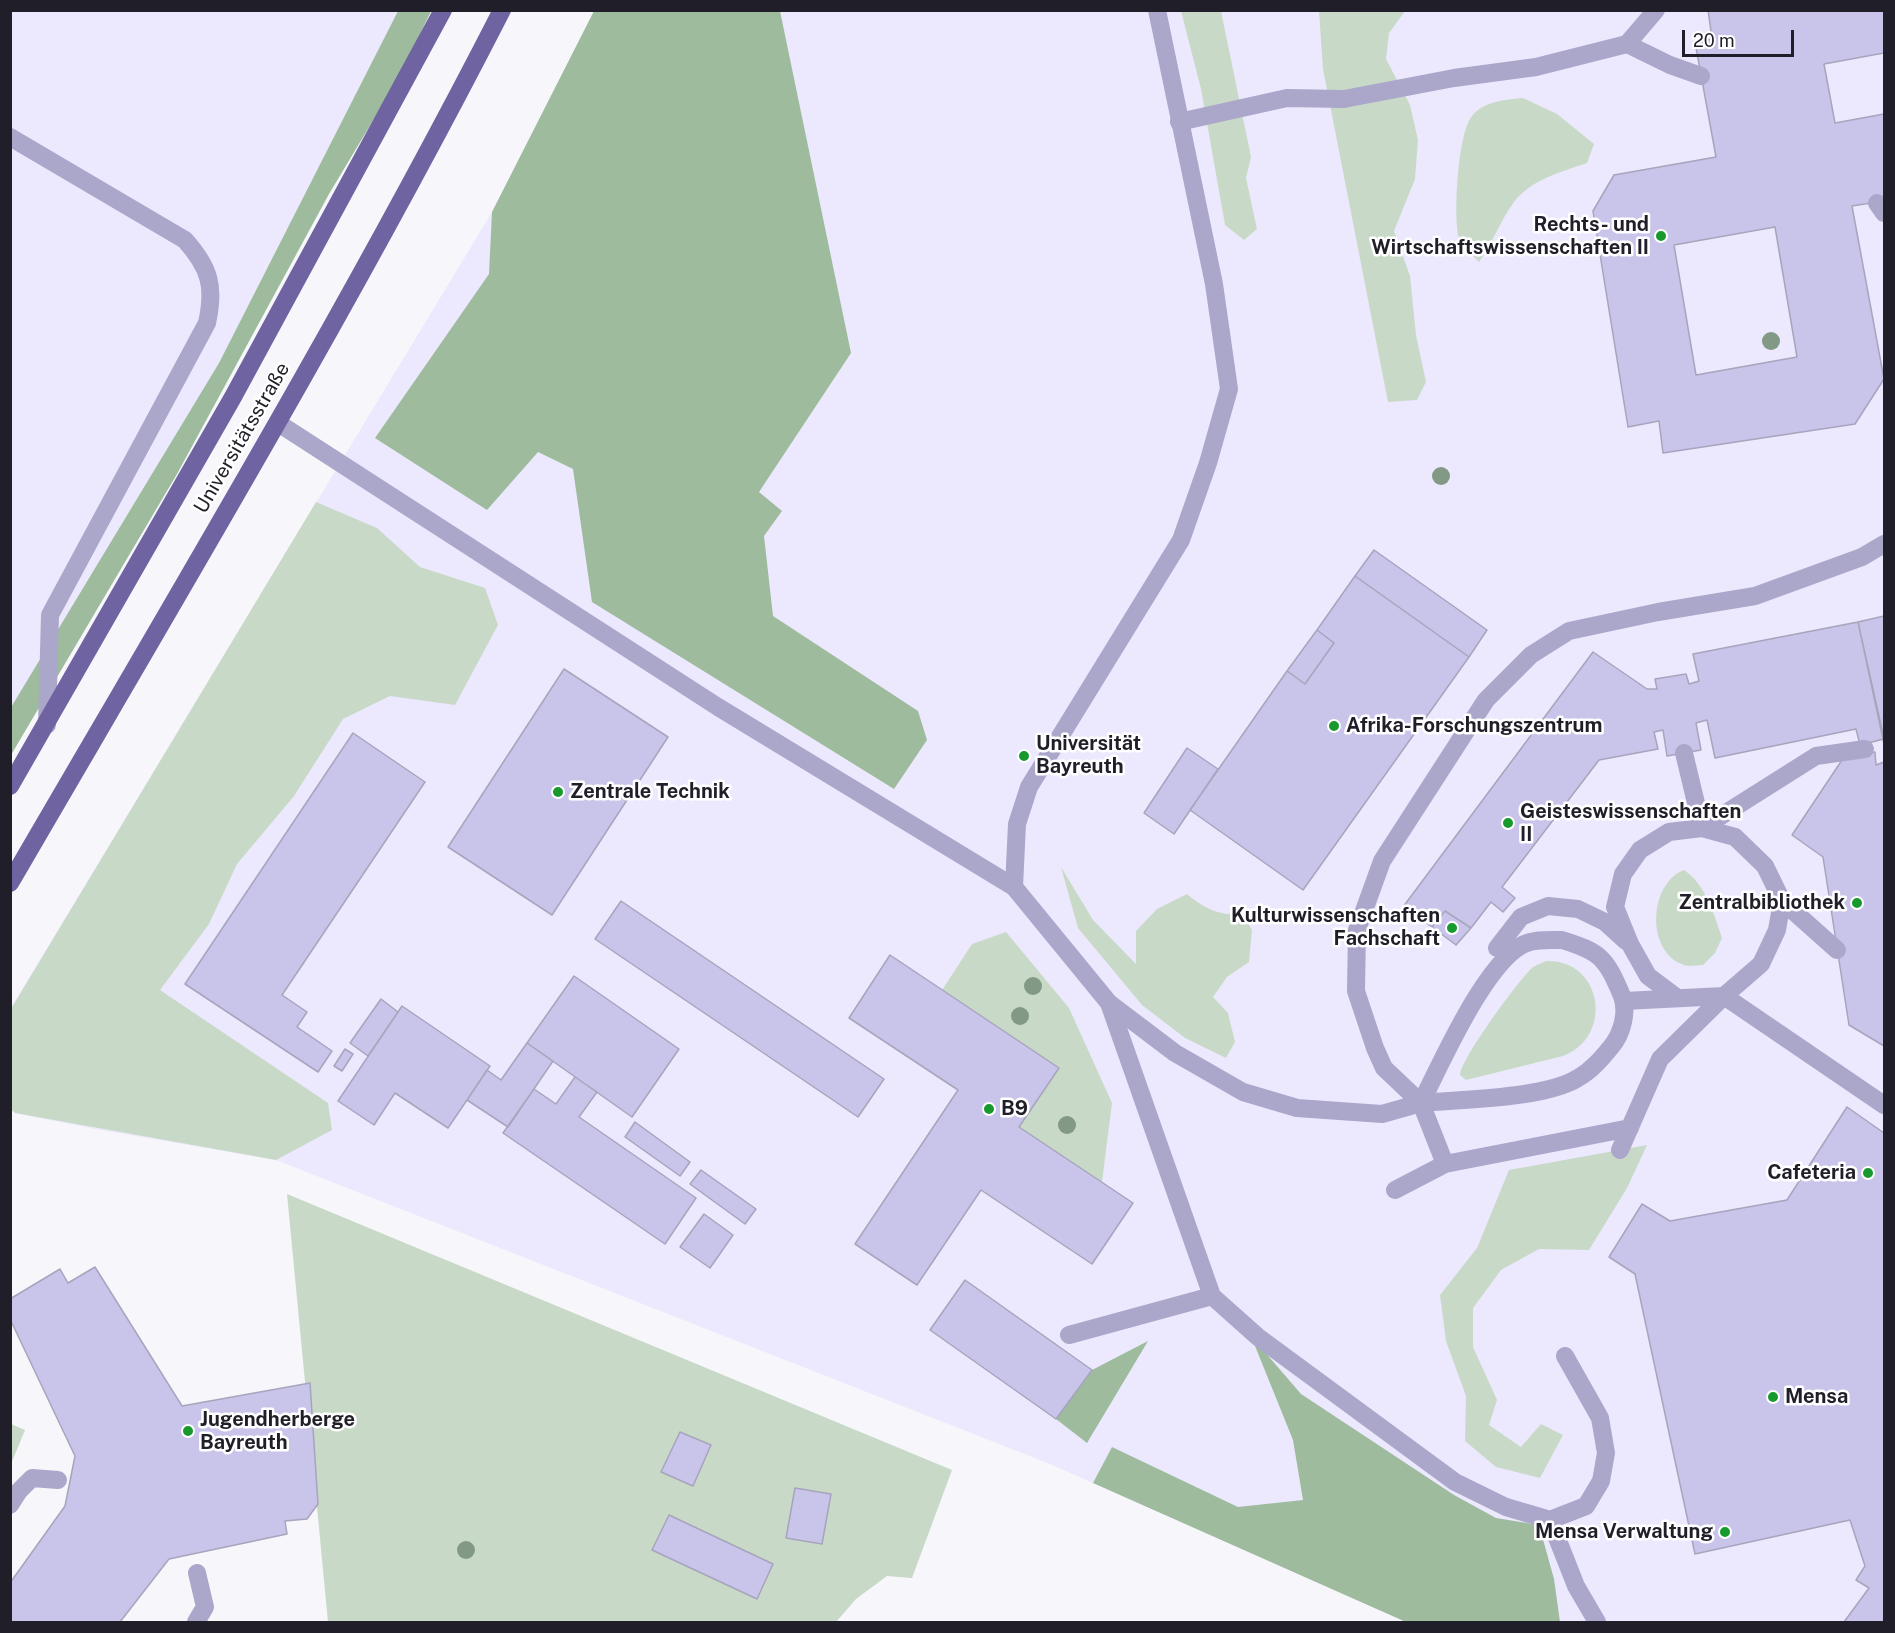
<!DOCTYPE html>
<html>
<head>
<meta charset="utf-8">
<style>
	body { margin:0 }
	#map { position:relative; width:1895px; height:1633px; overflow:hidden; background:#f6f6fb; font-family:"Public Sans",sans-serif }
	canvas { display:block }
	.frame { position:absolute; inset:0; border:12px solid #201f29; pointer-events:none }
	.scale { position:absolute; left:1682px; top:30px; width:112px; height:27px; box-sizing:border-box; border:3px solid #201f29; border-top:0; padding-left:8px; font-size:18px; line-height:21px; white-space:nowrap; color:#201f29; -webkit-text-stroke:4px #fff; paint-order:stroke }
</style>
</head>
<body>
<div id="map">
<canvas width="1895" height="1633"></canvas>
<div class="frame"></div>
<div class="scale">20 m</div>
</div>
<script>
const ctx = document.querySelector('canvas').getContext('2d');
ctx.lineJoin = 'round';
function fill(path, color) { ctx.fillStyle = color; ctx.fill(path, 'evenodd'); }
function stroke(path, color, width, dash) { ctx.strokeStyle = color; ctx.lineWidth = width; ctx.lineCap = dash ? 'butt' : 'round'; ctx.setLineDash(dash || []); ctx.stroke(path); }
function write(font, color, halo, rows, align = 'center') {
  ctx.font = font + ' "Public Sans",sans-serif'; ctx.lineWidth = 5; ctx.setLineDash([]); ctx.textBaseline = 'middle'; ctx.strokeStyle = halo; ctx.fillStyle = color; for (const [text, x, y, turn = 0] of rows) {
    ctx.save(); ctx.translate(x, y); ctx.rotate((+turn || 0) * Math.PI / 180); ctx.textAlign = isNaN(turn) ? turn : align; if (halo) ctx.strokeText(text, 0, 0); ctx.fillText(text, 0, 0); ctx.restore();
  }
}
fill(new Path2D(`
	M 11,11 L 398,11 L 219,363 L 11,709 Z
	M 594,11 L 1884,11 L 1884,1622 L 1406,1622 L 1050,1464 L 276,1160 L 95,1129 L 15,1113 L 10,1108 L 10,1009 L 492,212 Z`), '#ece9fe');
fill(new Path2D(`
	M 1181,11 L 1221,11 L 1251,157 L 1246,178 L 1257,229 L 1244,240 L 1225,225 L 1201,89 Z
	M 1319,11 L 1405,11 L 1389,33 L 1386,59 L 1410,105 L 1418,140 L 1415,179 L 1394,231 L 1410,276 L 1416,335 L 1426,382 L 1417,400 L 1388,402 L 1323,69 Z
	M 1523,98 L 1557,114 L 1594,144 L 1587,163 C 1561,172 1532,179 1514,202 C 1501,219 1492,244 1479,262 C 1473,256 1461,246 1459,238 C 1453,216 1458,132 1472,116 C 1484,101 1505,100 1523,98 Z
	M 316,502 L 377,528 L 420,567 L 485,588 L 498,625 L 455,705 L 390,696 L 343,719 L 294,796 L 237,864 L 209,924 L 160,990 L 328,1103 L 332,1130 L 276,1160 L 15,1113 L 10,1108 L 11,1009 Z
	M 1061,867 L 1093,920 L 1136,964 L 1136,931 L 1157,909 L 1187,894 C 1202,907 1222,918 1242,913 L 1252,930 L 1249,962 L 1227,977 L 1213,997 L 1228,1013 L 1235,1042 L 1226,1058 L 1185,1038 L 1142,1005 L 1078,928 Z
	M 1684,870 C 1706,885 1714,914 1722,938 L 1715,953 L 1703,965 C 1697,965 1689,967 1684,965 C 1645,952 1649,883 1684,870 Z
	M 1006,932 L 1069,1008 L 1112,1103 L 1102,1182 L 1019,1127 L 1058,1068 L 942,990 L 972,944 Z
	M 1546,961 C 1602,959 1615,1036 1563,1056 L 1466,1080 L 1460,1075 C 1460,1060 1520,978 1533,967 C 1537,965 1542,963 1546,961 Z
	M 1647,1145 L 1627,1188 L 1589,1250 L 1539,1249 L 1501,1270 L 1473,1308 L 1473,1347 L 1497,1400 L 1489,1425 L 1521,1447 L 1541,1424 L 1563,1435 L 1540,1478 L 1496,1467 L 1465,1441 L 1466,1396 L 1446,1341 L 1440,1295 L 1477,1248 L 1509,1170 Z
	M 287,1194 L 952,1470 L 912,1578 L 887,1576 L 856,1599 L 836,1622 L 328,1622 Z
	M 11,1424 L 25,1430 L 11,1464 Z`), '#c8dac7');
fill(new Path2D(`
	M 398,11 L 431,11 L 402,72 L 329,194 L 177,474 L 11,755 L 10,709 L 219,363 Z
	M 594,11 L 780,11 L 851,353 L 759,492 L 782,511 L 764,536 L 773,616 L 918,711 L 927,740 L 894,789 L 592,602 L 573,469 L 538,452 L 487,510 L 375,438 L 489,274 L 492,212 Z
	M 1251,1336 L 1301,1394 L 1454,1495 L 1496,1518 L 1539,1525 L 1554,1579 L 1560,1622 L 1406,1622 L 1093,1483 L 1112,1447 L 1238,1507 L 1303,1500 L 1293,1440 Z
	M 1148,1341 L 1087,1443 L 1056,1419 L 1092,1370 Z`), '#9ebb9d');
const building = new Path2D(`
	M 1708,10 L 1884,10 L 1884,53 L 1824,64 L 1835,123 L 1884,114 L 1884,201 L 1852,206 L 1884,379 L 1855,424 L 1663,453 L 1659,421 L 1628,427 L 1593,211 L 1614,175 L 1716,157 L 1695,42 L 1712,39 ZM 1775,227 L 1797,357 L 1696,375 L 1674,245 Z
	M 1374,550 L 1487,630 L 1469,657 L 1355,576 Z
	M 1355,576 L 1469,657 L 1303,890 L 1190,810 L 1287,671 L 1305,684 L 1334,643 L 1317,630 Z
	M 1884,616 L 1884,744 L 1858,622 Z
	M 1858,622 L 1884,739 L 1860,745 L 1856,729 L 1715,758 L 1707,720 L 1696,723 L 1701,750 L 1667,756 L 1663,730 L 1654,732 L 1658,749 L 1599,760 L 1502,887 L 1515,898 L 1503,912 L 1491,902 L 1471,928 L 1445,911 L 1432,927 L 1403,907 L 1593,652 L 1647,689 L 1657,689 L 1655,679 L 1686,674 L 1689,684 L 1699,681 L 1693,654 Z
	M 1317,630 L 1334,643 L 1305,684 L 1287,671 Z
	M 564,669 L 668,737 L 552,915 L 448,847 Z
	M 353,733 L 425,782 L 282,995 L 307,1012 L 297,1027 L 332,1051 L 318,1072 L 185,984 Z
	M 1187,748 L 1218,769 L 1174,834 L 1144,813 Z
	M 1875,752 L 1876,765 L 1884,762 L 1884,1046 L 1849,1025 L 1823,857 L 1792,835 L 1844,757 Z
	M 621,901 L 884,1079 L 858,1117 L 595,939 Z
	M 1445,911 L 1471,928 L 1456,945 L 1432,927 Z
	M 890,955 L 1059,1068 L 1019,1127 L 1133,1203 L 1092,1264 L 981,1190 L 917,1285 L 855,1244 L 958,1090 L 849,1018 Z
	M 574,976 L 679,1049 L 632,1117 L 527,1043 Z
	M 381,999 L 398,1012 L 368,1056 L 350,1043 Z
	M 402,1006 L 490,1066 L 448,1128 L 395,1093 L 374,1125 L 338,1101 Z
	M 527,1043 L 553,1061 L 508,1127 L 467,1100 L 487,1070 L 501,1080 Z
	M 345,1049 L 353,1054 L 342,1071 L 334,1066 Z
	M 575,1077 L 597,1092 L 579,1117 L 696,1198 L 665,1244 L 503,1133 L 534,1089 L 556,1104 Z
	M 1847,1107 L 1884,1133 L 1884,1622 L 1844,1622 L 1869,1588 L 1856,1580 L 1865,1566 L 1850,1520 L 1695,1554 L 1635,1274 L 1609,1257 L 1642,1204 L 1670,1221 L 1787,1200 Z
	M 635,1122 L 690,1162 L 680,1176 L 625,1137 Z
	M 701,1170 L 756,1209 L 745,1224 L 690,1184 Z
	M 704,1214 L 733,1235 L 710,1268 L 680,1247 Z
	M 95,1267 L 182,1406 L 310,1383 L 318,1504 L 307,1519 L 285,1521 L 287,1534 L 169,1559 L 120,1622 L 10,1622 L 10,1583 L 65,1506 L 75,1456 L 10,1319 L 10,1299 L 60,1269 L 68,1283 Z
	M 965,1280 L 1092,1370 L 1056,1419 L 930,1330 Z
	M 680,1432 L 711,1445 L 693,1486 L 661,1472 Z
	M 795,1488 L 831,1494 L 822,1544 L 786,1538 Z
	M 669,1515 L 773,1564 L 757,1599 L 652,1550 Z`);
fill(building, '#c9c4e9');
stroke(building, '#a7a4bd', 1.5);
stroke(new Path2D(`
	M 1627,44 L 1670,65 L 1701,76
	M 1179,122 L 1287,98 L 1344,99 L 1454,78 L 1536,67 L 1627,44 L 1656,10
	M 1562,940 C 1601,952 1606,958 1622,996 C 1628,1012 1622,1034 1611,1047 C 1602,1058 1592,1070 1578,1078 C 1544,1099 1462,1099 1421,1103 C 1440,1066 1489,952 1530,942 C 1540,939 1552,940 1562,940 Z
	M 1109,1003 L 1212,1296 L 1258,1337 L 1455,1482 L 1506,1507 L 1550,1520 L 1586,1506 L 1601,1481 L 1606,1453 L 1600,1418 L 1565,1356
	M 1069,1335 L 1212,1296
	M 10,1505 L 19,1491 L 32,1478 L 58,1480
	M 196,1622 L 205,1607 L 197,1573`), '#aba7ca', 18);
stroke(new Path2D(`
	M 10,137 L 185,240 C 210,268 215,287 207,323 L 50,615 L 47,725
	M 1877,203 L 1884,213
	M 278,423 L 718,707 L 1014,887 L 1109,1003 L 1175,1053 L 1243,1092 L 1297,1108 L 1382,1114 L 1421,1103
	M 1014,887 L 1017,824 L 1029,787 L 1181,540 L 1208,463 L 1229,389 L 1214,284 L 1157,10
	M 1782,901 L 1837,950
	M 1497,948 L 1521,917 L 1548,906 L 1578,909 L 1605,922 L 1626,941
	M 1676,997 L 1648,976 L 1630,944 L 1615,907 L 1623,874 L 1640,850 L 1669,832 L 1702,828 L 1816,756 L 1865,749
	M 1624,1001 L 1724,996 L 1884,1105
	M 1620,1150 L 1660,1059 L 1724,996 L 1761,964 L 1777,930 L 1782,901 L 1765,866 L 1735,837 L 1702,828 L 1684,753
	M 1445,1164 L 1630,1128
	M 1395,1190 L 1445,1164 L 1421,1103 L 1384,1068 L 1375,1048 L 1356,991 L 1357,930 L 1382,861 L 1486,700 L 1531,655 L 1569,631 L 1658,612 L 1755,596 L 1862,557 L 1884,544
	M 1550,1520 L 1576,1586 L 1597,1622`), '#aba7ca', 18);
stroke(new Path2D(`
	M 10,786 L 233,397 L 443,10
	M 10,883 C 178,594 350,307 502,10`), '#6f63a1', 18);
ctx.fillStyle = '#819985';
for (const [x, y] of [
	[1771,341],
	[1441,476],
	[1033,986],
	[1020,1016],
	[1067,1125],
	[466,1550]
]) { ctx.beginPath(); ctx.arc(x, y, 9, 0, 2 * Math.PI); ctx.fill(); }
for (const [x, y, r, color] of [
	[1661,236,6,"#17992d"],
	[1334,726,6,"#17992d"],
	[1024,756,6,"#17992d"],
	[558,792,6,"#17992d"],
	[1508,823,6,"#17992d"],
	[1857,903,6,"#17992d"],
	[1452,928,6,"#17992d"],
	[989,1109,6,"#17992d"],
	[1868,1173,6,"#17992d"],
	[1773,1397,6,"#17992d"],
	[188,1431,6,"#17992d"],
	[1725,1532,6,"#17992d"]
]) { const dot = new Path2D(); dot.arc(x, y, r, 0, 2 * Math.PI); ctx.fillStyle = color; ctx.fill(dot); stroke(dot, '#fff', 2); }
write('bold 20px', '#201f29', '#fff', [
	["Rechts- und",1649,225,"right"],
	["Wirtschaftswissenschaften II",1649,248,"right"],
	["Afrika-Forschungszentrum",1346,726],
	["Universität",1036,744],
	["Bayreuth",1036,767],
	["Zentrale Technik",570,792],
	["Geisteswissenschaften",1520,812],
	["II",1520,835],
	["Zentralbibliothek",1845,903,"right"],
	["Kulturwissenschaften",1440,916,"right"],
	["Fachschaft",1440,939,"right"],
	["B9",1001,1109],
	["Cafeteria",1856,1173,"right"],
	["Mensa",1785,1397],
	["Jugendherberge",200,1420],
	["Bayreuth",200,1443],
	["Mensa Verwaltung",1713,1532,"right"]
], 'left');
write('20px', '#201f29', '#fff', [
	["Universitätsstraße",242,438,-60]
]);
</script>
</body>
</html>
